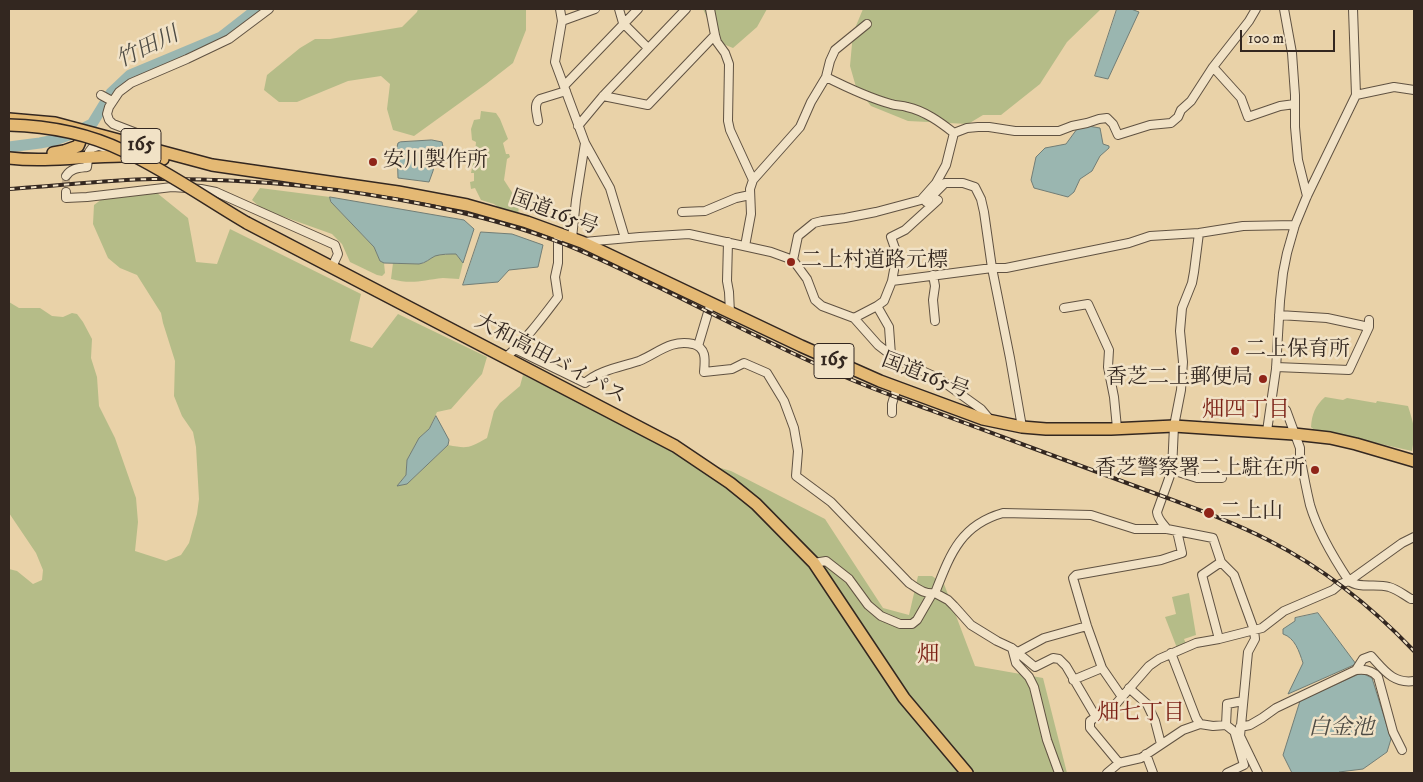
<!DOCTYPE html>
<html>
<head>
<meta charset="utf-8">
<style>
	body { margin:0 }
	#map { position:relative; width:1423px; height:782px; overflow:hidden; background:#e9d2a8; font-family:"IM FELL DW Pica",serif }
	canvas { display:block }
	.frame { position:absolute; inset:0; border:10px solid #332720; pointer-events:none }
	.scale { position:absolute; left:1240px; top:30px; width:95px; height:22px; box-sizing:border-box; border:2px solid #332720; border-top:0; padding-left:6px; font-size:15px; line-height:18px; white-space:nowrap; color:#332720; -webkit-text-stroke:4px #f1e2c6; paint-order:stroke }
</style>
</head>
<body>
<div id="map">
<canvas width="1423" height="782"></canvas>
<div class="frame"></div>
<div class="scale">100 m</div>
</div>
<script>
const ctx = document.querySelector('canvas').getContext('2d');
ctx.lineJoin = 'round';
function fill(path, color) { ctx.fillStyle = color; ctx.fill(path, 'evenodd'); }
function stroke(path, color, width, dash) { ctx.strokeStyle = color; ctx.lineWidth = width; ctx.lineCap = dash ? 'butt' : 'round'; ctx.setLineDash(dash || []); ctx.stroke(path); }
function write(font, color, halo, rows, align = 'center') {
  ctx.font = font + ' "IM FELL DW Pica","Noto Serif JP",serif'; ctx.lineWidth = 5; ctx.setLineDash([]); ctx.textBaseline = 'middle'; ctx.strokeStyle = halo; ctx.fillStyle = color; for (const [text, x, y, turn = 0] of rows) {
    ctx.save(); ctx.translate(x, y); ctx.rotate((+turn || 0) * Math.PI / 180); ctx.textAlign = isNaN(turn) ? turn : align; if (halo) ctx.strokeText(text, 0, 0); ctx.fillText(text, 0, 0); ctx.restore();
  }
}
fill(new Path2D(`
	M 418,9 L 526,9 L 526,30 L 513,63 L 486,84 L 414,136 L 393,130 L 387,109 L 390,84 L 381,76 L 348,81 L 297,102 L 279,102 L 264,90 L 267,75 L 300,48 L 315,39 L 330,39 L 402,27 L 417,12 Z
	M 703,9 L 767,9 L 757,27 L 733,48 L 718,42 Z
	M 863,9 L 1101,9 L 1067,42 L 1040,84 L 1001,115 L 983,115 L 968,124 L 908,121 L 871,106 L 856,87 L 850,66 L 853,33 Z
	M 481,111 L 496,113 L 500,119 L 508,139 L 503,143 L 506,154 L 509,154 L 510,157 L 507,159 L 504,180 L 515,197 L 518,197 L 522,203 L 519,206 L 518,215 L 501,209 L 494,204 L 481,200 L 475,188 L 471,189 L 470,182 L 474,181 L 474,173 L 471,173 L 473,163 L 477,164 L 480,154 L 475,153 L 476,142 L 472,140 L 471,129 L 474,120 L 480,119 Z
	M 260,188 L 330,197 L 331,202 L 374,247 L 380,261 L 384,263 L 385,273 L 382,276 L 377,275 L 350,262 L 342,244 L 332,234 L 262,209 L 252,200 Z
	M 157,193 L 188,218 L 196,262 L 217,264 L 230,229 L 361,294 L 350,341 L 372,348 L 398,314 L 487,357 L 482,374 L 451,409 L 437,412 L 429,429 L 419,438 L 407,460 L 406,475 L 398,485 L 407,484 L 448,445 C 468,449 469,448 487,438 L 494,411 L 500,403 L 520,386 L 523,375 L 597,411 L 683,457 L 731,471 L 825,519 L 883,608 L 909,615 L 918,576 L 932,576 L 944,584 L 975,666 L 1043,678 L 1067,773 L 9,773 L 9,569 L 17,571 L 33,584 L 42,580 L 43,570 L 36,553 L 9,513 L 9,302 L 19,308 L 40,308 L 52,316 L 63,317 L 72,313 L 77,314 L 83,322 L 92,339 L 91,358 L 97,377 L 99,406 L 115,438 L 136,498 L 138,522 L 135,551 L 166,561 L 181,555 L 189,543 L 197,514 L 199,499 L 196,447 L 193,432 L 182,416 L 174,396 L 175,361 L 163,323 L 161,313 L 137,275 L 120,268 L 108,258 L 93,224 L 94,205 L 102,199 Z
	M 451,254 L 456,254 L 463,263 L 459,279 C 454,279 448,278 443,278 C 422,280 413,285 391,279 L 393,263 L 419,264 L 424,263 L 436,255 Z
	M 1325,397 L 1343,400 L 1347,398 L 1376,403 L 1377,401 L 1408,406 C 1414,425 1416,431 1412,451 L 1313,429 L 1311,427 C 1312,414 1315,406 1325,397 Z
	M 1189,593 L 1196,635 L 1184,639 L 1186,644 L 1177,648 L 1165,617 L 1176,614 L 1172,597 Z`), '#b5bc88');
const water = new Path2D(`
	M 1117,9 L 1131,9 L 1139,12 L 1108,79 L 1095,76 Z
	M 1088,126 L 1100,128 L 1103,144 L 1109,146 L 1109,148 L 1100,156 L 1092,171 L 1080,179 L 1074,192 L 1068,197 L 1034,188 L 1031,180 L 1036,157 L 1045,148 L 1066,144 L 1077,129 Z
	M 432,140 L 442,142 L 443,147 L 437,151 L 433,171 L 429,182 L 398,178 L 397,147 L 398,143 L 400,142 Z
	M 330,197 L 464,220 L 474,229 L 463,263 L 456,254 C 450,254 441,254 435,256 C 429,259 426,263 419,264 L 384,263 L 380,261 L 374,247 L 331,202 Z
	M 481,232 L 512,234 L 543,245 L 538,267 L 509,270 L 498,282 L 463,285 Z
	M 436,416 L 449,440 L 448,445 L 407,484 L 397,486 L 406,475 L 407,460 L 419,438 L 429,429 Z
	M 1318,613 L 1356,664 L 1288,694 L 1303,663 C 1299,651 1295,638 1283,634 L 1283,629 L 1295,621 L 1295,618 Z
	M 1362,673 L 1372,678 L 1391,739 L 1387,752 L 1363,769 L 1339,772 L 1338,773 L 1292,773 L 1283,755 L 1300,701 Z`);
fill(water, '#9ab6b0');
stroke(water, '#717d76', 1);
stroke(new Path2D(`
	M 9,147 L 40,143 L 55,140 L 74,133 L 92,124 L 111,93 L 130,75 L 221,37 L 257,9`), '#9ab6b0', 11);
stroke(new Path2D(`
	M 66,176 L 66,192`), '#c5b08d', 8, [8, 4]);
const minor = new Path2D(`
	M 560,9 L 562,21 L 555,62 L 585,143
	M 619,9 L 623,23 L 648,48
	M 1256,9 L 1249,21 L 1213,67 L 1241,98 L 1248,117 L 1280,106 L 1295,104
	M 1284,9 L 1292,53 L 1295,95 L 1295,127 L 1298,160 L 1307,196
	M 562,21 L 595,9
	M 715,35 L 717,42 L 725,53 L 729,64 L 728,121 L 730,130 L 753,180
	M 826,77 C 846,87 869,98 891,104 C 896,106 902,105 907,107 C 925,111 940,122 954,133
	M 564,86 L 638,9
	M 101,95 L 112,101
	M 1356,95 L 1394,87 L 1414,90
	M 603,96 L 648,105 L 715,35 L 710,9
	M 538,121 C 537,113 533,104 540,99 L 566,91
	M 578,126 L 603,96 L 686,9
	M 135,148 L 137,145 L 139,134 L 113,124 L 109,120 L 107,114 L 109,107 L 119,92 L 131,83 L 187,59 L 229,39 L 269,9
	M 66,176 C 71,168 79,168 87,167 L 89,152 L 92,148 L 99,146 L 107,148
	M 66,192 L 66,198 L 87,197 L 172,187 L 201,189 L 216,192 L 335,245 L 338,254 L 332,267
	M 926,202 L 945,183 L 963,183 L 975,187 L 981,199 L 984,212 L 992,268 L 1010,358 L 1022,427
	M 682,212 L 705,211 L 736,198 L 750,195
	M 572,238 L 576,200 L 585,143 L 610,188 L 625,238
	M 584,242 L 640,237 L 689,234 L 771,252 L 793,260 L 807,279 L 815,300 L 822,306 L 854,318 L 878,345 L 891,355 L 898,360 L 938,378 L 981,409 L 991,421
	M 728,242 L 727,281 L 729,292 L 730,313
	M 745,246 L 751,214 L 750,189 L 753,180 L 800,127 L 811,102 L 826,77 L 830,61 L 835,50 L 867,24
	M 793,260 L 798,236 L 814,223 L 822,221 L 845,218 L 876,212 L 921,200 L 936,183 L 946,165 L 954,133 L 967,128 L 978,127 L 989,127 L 1015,131 L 1059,131 L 1072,126 L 1087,123 L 1099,119 L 1107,118 L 1113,124 L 1118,135 L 1150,125 L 1171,123 L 1178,117 L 1181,110 L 1191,101 L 1213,67
	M 933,275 L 935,286 L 933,300 L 935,321
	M 892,281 L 897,254 L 891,237 L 905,230 L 938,200
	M 1064,308 L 1088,304 L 1109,350 L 1108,367 L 1114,397 L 1117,428
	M 1279,315 L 1327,318 L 1369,327
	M 854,318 L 877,306
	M 698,346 L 709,309 L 712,304
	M 515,349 L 585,383 C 599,370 621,367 639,361 C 658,353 671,339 693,344 C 707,348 705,360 704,372 L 732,369 L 744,363 L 767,373 L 784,401 L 794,428 L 798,451 L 796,476 L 831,502 L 909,583 C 917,588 925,595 935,593 L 948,600 L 954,606 L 971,625 L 997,641 L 1012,648 L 1016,663 L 1029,677 L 1034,687 L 1047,740 L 1059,773
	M 891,355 L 889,327 L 877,306 L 884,301 L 892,281 L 992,268 L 1006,268 L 1129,243 L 1150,236 L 1199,233 L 1243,226 L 1295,225
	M 505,358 C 526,340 542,318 558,297 L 555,277 L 558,263 L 558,233
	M 1276,367 L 1349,370 L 1369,327 L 1369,320
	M 1271,403 L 1286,410 L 1300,448 L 1300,455 C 1303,472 1306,488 1310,505 C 1318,532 1333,557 1349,581 C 1359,589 1376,583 1389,587 C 1397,589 1404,595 1411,599 L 1414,599
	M 892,413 L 892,404 L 897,387
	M 1267,431 L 1276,369 L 1280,301 L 1283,273 L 1287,253 L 1295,225 L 1307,196 L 1356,95 L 1353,9
	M 1172,470 L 1197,478 L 1222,478
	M 1167,529 C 1162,522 1158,520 1157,512 L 1172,470 L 1174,426 L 1181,390 L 1183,362 L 1180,331 L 1182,308 L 1192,283 L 1194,272 L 1199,233
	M 814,563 L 826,561 L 849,579 L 868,605 L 881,616 L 900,624 L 912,624 L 917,620 L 932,594
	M 935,593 C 950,555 960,525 1003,513 L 1091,515 L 1135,529 L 1167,529 L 1213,538 L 1221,562 L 1234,575 L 1254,630 L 1255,639 L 1248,652 L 1240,736
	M 1219,639 L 1202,575 L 1221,562
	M 1012,648 L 1035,667 L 1053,658 L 1059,659 L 1066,666 L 1096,717
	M 1018,652 L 1044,638 L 1087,626
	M 1171,653 L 1196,718 L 1200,724
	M 1356,670 L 1363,659 L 1371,656 C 1384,670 1393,684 1414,681
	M 1073,680 L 1102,668
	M 1129,688 L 1147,704 L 1155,721 L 1161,744
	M 1122,697 L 1102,668 L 1087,626 L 1073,578 L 1076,575 L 1161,560 L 1182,553 L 1177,531
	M 1226,725 L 1227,704 L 1243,701
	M 1240,727 L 1250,725 L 1262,718 L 1276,708 L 1356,670 C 1365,669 1372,670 1378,677 L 1393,732 L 1402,750
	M 1146,754 L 1153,773
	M 1119,763 L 1090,728 L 1090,721 L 1096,717 L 1105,714 L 1115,705 L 1149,666 L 1159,659 L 1196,643 L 1219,639 L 1262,628 L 1284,611 L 1333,590 L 1340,584 L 1349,581 L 1402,543 L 1414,537
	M 1107,773 L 1119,763 L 1141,758 L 1183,730 L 1200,724 L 1213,726 L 1226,725 L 1240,736 L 1258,773
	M 1227,773 L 1244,765 L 1235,734`);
const highway = new Path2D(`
	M 9,119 L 55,123 L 212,165 L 398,192 L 467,205 L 527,222 L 582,242 L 801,346 L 880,381 L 983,419 L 1022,427 L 1046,429 L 1111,429 L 1174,426 L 1294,434 L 1330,438 L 1356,444 L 1414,461
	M 53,153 L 64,151 L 78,146 C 82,138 82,134 75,129
	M 9,158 C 60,164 112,150 163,159
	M 247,223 L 675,446 L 730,483 L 756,504 L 814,563 L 904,698 L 967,773`);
stroke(minor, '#605242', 10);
stroke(highway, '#332720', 14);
stroke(minor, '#f1e2c6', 8);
stroke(highway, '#e4b974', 11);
const rail = new Path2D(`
	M 9,189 C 57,186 105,180 153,179 C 247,178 340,187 432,206 C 474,215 516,226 556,241 C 591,254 626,272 660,288 C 721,318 782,350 845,377 C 873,389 901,399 930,410 C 1001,437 1072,462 1143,489 C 1186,505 1229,520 1270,541 C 1323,568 1373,608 1414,651`);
stroke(rail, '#332720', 4);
stroke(rail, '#f1e2c6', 2, [5.5]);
const highwayBridge = new Path2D(`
	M 9,125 C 48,126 89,134 124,151 C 167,171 206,199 247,223`);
stroke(highwayBridge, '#332720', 14, []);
stroke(highwayBridge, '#e4b974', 11);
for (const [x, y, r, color] of [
	[373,162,5,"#8f2418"],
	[791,262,5,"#8f2418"],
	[1235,351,5,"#8f2418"],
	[1263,379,5,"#8f2418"],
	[1315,470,5,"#8f2418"],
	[1209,513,6,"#8f2418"]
]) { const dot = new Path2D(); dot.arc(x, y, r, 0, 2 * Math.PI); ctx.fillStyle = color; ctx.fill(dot); stroke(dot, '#f1e2c6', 2); }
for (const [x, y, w] of [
	[141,146,40],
	[834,361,40]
]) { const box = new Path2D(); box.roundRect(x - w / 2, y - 17.5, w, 35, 4); ctx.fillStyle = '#f1e2c6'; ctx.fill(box); stroke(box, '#332720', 1); }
write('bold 20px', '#332720', null, [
	["165",141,146],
	["165",834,361]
]);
write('21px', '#332720', '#f1e2c6', [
	["安川製作所",383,162],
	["二上村道路元標",801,262],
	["二上保育所",1245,351],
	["香芝二上郵便局",1253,379,"right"],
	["香芝警察署二上駐在所",1305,470,"right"],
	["二上山",1220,513]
], 'left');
write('21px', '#332720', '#f1e2c6', [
	["国道165号",554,214,20],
	["大和高田バイパス",550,360,28],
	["国道165号",925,377,21]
]);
write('italic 22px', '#4d4b44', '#f1e2c6', [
	["竹田川",148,49,-26],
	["白金池",1341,729]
]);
write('22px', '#7a1f14', '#f1e2c6', [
	["畑四丁目",1246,411],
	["畑",928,656],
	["畑七丁目",1141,714]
]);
</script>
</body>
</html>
